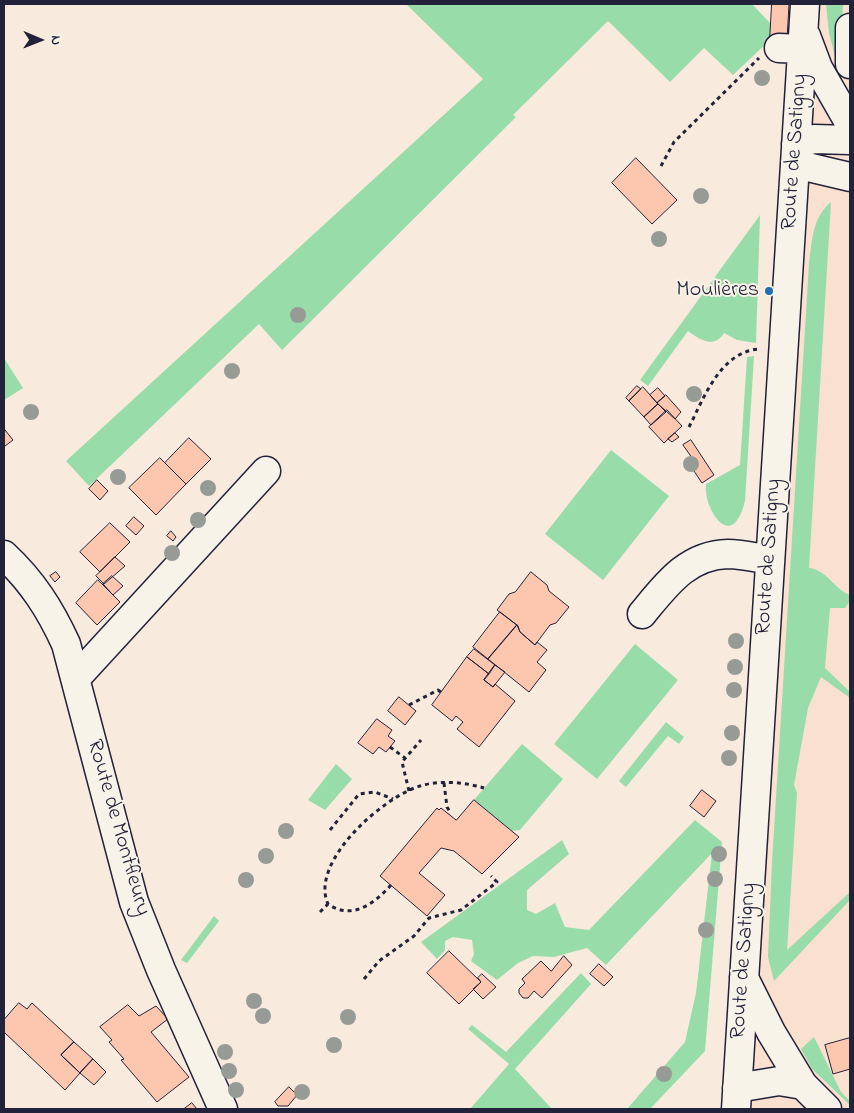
<!DOCTYPE html>
<html>
<head>
<meta charset="utf-8">
<style>
	body { margin:0 }
	#map { position:relative; width:854px; height:1113px; overflow:hidden; background:#f8eadd; font-family:"Indie Flower",sans-serif }
	canvas { display:block }
	.frame { position:absolute; inset:0; border:5px solid #22223b; pointer-events:none }
	.north { position:absolute; left:15px; top:15px; width:50px; height:50px; -webkit-text-stroke:4px #f7f3e8; paint-order:stroke; rotate:91deg; font-size:14px; font-weight:700; line-height:20px; text-align:center; color:#22223b }
	.north::after { content:''; display:block; margin:auto; width:18px; height:22px; background:#22223b; clip-path:polygon(50% 0,100% 100%,50% 72%,0 100%) }
</style>
</head>
<body>
<div id="map">
<canvas width="854" height="1113"></canvas>
<div class="frame"></div>
<div class="north">N</div>
</div>
<script>
const ctx = document.querySelector('canvas').getContext('2d');
ctx.lineJoin = 'round';
function fill(path, color) { ctx.fillStyle = color; ctx.fill(path, 'evenodd'); }
function stroke(path, color, width, dash) { ctx.strokeStyle = color; ctx.lineWidth = width; ctx.lineCap = dash ? 'butt' : 'round'; ctx.setLineDash(dash || []); ctx.stroke(path); }
function write(font, color, halo, rows, align = 'center') {
  ctx.font = font + ' "Indie Flower",sans-serif'; ctx.lineWidth = 4; ctx.setLineDash([]); ctx.textBaseline = 'middle'; ctx.strokeStyle = halo; ctx.fillStyle = color; for (const [text, x, y, turn = 0] of rows) {
    ctx.save(); ctx.translate(x, y); ctx.rotate((+turn || 0) * Math.PI / 180); ctx.textAlign = isNaN(turn) ? turn : align; if (halo) ctx.strokeText(text, 0, 0); ctx.fillText(text, 0, 0); ctx.restore();
  }
}
fill(new Path2D(`
	M 772,4 L 850,4 L 850,1109 L 721,1109 L 787,40 L 770,40 Z`), '#fae0cf');
fill(new Path2D(`
	M 406,4 L 752,4 L 771,24 L 770,40 L 733,75 L 704,48 L 670,82 L 608,21 L 513,115 L 516,117 L 282,350 L 259,324 L 89,486 L 66,461 L 483,79 Z
	M 826,4 L 843,4 L 839,72 L 829,33 Z
	M 831,202 L 809,568 C 827,570 834,589 850,595 L 850,601 L 845,608 L 830,608 L 825,668 L 850,692 L 850,698 L 821,677 L 808,708 L 794,785 L 797,793 L 787,950 L 850,892 L 850,900 L 774,981 L 768,957 L 772,862 L 809,264 C 812,241 812,218 831,202 Z
	M 760,215 L 756,343 L 737,340 L 724,333 C 714,349 700,340 688,331 L 648,386 L 640,380 Z
	M 754,356 L 745,501 C 732,554 703,509 706,484 L 740,465 L 747,357 Z
	M 4,358 L 23,388 L 4,400 Z
	M 611,450 L 669,496 L 603,580 L 545,534 Z
	M 635,644 L 678,680 L 597,779 L 554,744 Z
	M 666,722 L 684,737 L 679,744 L 668,736 L 626,787 L 619,781 Z
	M 522,744 L 563,779 L 520,830 L 512,831 L 474,800 Z
	M 336,764 L 352,779 L 325,810 L 308,800 Z
	M 695,820 L 722,842 L 705,1051 L 650,1109 L 627,1109 L 685,1042 L 696,993 L 712,853 L 606,965 L 587,948 L 554,957 L 533,956 L 518,963 L 497,980 L 471,961 L 474,954 L 472,940 L 453,937 L 445,941 L 445,950 L 437,959 L 421,942 L 562,840 L 569,854 L 527,890 L 527,910 L 536,914 L 555,903 L 565,927 L 589,930 Z
	M 214,916 L 219,921 L 187,963 L 181,960 Z
	M 581,973 L 591,984 L 515,1069 L 552,1109 L 470,1109 L 509,1064 L 468,1029 L 472,1025 L 506,1052 Z
	M 814,1037 L 841,1092 L 850,1101 L 850,1105 L 812,1069 L 801,1049 Z`), '#98dca9');
const building = new Path2D(`
	M 772,4 L 789,4 L 787,40 L 770,40 Z
	M 636,158 L 677,200 L 652,224 L 612,183 Z
	M 637,386 L 641,389 L 629,401 L 626,398 Z
	M 643,387 L 658,404 L 644,417 L 629,401 Z
	M 658,388 L 665,396 L 657,403 L 650,395 Z
	M 666,395 L 681,412 L 675,419 L 657,403 Z
	M 658,404 L 666,412 L 651,425 L 644,417 Z
	M 667,410 L 682,426 L 664,443 L 649,427 Z
	M 5,430 L 13,440 L 5,446 L 4,444 Z
	M 675,433 L 679,437 L 672,442 L 668,439 Z
	M 189,438 L 211,459 L 186,484 L 165,463 Z
	M 691,440 L 714,475 L 702,483 L 692,468 L 697,465 L 683,445 Z
	M 160,458 L 186,484 L 156,515 L 129,488 Z
	M 97,480 L 108,491 L 100,500 L 89,489 Z
	M 134,517 L 144,526 L 136,535 L 126,526 Z
	M 110,523 L 130,542 L 100,572 L 80,552 Z
	M 171,531 L 176,537 L 173,541 L 167,536 Z
	M 115,557 L 125,566 L 104,584 L 96,576 Z
	M 56,572 L 60,577 L 55,582 L 50,576 Z
	M 531,572 L 547,585 L 549,591 L 569,607 L 556,623 L 550,625 L 535,645 L 520,632 L 518,626 L 497,610 L 509,594 L 515,592 Z
	M 112,576 L 123,586 L 113,595 L 103,584 Z
	M 98,580 L 120,602 L 97,625 L 76,603 Z
	M 500,612 L 517,625 L 488,659 L 473,647 Z
	M 517,625 L 520,632 L 535,645 L 537,642 L 547,650 L 537,662 L 546,670 L 529,692 L 488,659 Z
	M 474,649 L 495,665 L 489,674 L 467,657 Z
	M 467,657 L 489,674 L 484,680 L 493,687 L 495,684 L 515,701 L 479,747 L 457,729 L 463,722 L 456,716 L 452,721 L 432,705 Z
	M 495,665 L 505,672 L 493,687 L 484,680 Z
	M 399,697 L 416,711 L 405,725 L 388,711 Z
	M 377,719 L 392,730 L 388,736 L 395,741 L 386,752 L 379,747 L 373,754 L 358,743 Z
	M 702,790 L 716,801 L 704,817 L 690,806 Z
	M 474,800 L 519,837 L 482,874 L 454,851 L 441,848 L 419,873 L 445,895 L 427,916 L 380,876 L 437,808 L 439,810 L 441,808 L 456,820 Z
	M 449,951 L 481,982 L 459,1004 L 427,973 Z
	M 564,956 L 572,965 L 542,998 L 534,991 L 528,998 L 523,998 L 519,993 L 519,989 L 525,983 L 522,979 L 541,961 L 551,971 Z
	M 599,964 L 613,977 L 604,986 L 590,974 Z
	M 482,974 L 496,987 L 483,999 L 473,989 L 481,982 L 478,978 Z
	M 19,1003 L 27,1009 L 32,1003 L 74,1042 L 61,1055 L 80,1073 L 65,1090 L 4,1032 L 4,1020 Z
	M 128,1005 L 139,1016 L 156,1006 L 168,1019 L 151,1032 L 189,1077 L 157,1102 L 121,1060 L 124,1059 L 109,1042 L 112,1040 L 100,1027 Z
	M 850,1038 L 850,1069 L 833,1074 L 825,1045 Z
	M 74,1042 L 93,1059 L 80,1073 L 61,1055 Z
	M 93,1059 L 106,1072 L 94,1085 L 80,1073 Z
	M 289,1087 L 297,1095 L 288,1106 L 278,1106 L 275,1102 Z
	M 192,1103 L 197,1109 L 184,1109 Z`);
fill(building, '#fdc7af');
stroke(building, '#22223b', 1);
const minor = new Path2D(`
	M 850,28 L 850,64
	M 806,36 L 818,68 L 850,124
	M 779,48 L 802,49
	M 796,144 L 814,139 L 850,140
	M 795,164 L 850,177
	M 4,555 C 32,581 50,609 66,644 L 134,902 L 161,970 L 223,1109
	M 642,614 C 666,585 687,555 728,554 C 742,554 757,558 770,560
	M 76,678 L 266,471
	M 744,978 L 771,1032 L 803,1085 L 827,1109
	M 737,1088 L 779,1081 L 803,1085
	M 736,1109 L 805,4`);
stroke(minor, '#22223b', 31);
stroke(new Path2D(`
	M 661,166 L 674,142 L 759,58
	M 689,427 C 704,398 720,352 759,349
	M 409,705 L 438,690 L 442,693
	M 390,747 L 405,758
	M 444,783 L 447,807 L 450,812 L 449,814
	M 409,791 L 402,762 L 421,740
	M 330,830 L 359,794 L 375,792 L 393,799
	M 391,885 C 375,903 352,921 328,904 C 309,862 383,797 420,786 C 440,780 464,782 484,788
	M 320,912 L 328,904
	M 364,979 L 379,961 L 414,936 L 429,918 L 461,910 L 497,882 L 491,876`), '#22223b', 3, [4, 4]);
stroke(minor, '#f7f3e8', 28);
ctx.fillStyle = '#969b96';
for (const [x, y] of [
	[762,78],
	[701,196],
	[659,239],
	[298,315],
	[232,371],
	[694,394],
	[31,412],
	[691,464],
	[118,477],
	[208,488],
	[198,520],
	[172,553],
	[736,641],
	[735,667],
	[734,690],
	[732,733],
	[729,758],
	[286,831],
	[719,854],
	[266,856],
	[715,879],
	[246,880],
	[706,930],
	[254,1001],
	[263,1016],
	[348,1017],
	[334,1045],
	[225,1052],
	[229,1071],
	[664,1074],
	[236,1090],
	[302,1092]
]) { ctx.beginPath(); ctx.arc(x, y, 8, 0, 2 * Math.PI); ctx.fill(); }
for (const [x, y, r, color] of [
	[769,291,5,"#1f6fb2"]
]) { const dot = new Path2D(); dot.arc(x, y, r, 0, 2 * Math.PI); ctx.fillStyle = color; ctx.fill(dot); stroke(dot, '#f7f3e8', 2); }
write('22px', '#22223b', '#f7f3e8', [
	["Route de Satigny",796,152,-86],
	["Route de Satigny",770,557,-86],
	["Route de Montfleury",117,828,74],
	["Route de Satigny",745,961,-86]
]);
write('22px', '#22223b', '#f7f3e8', [
	["Moulières",759,291]
], 'right');
</script>
</body>
</html>
